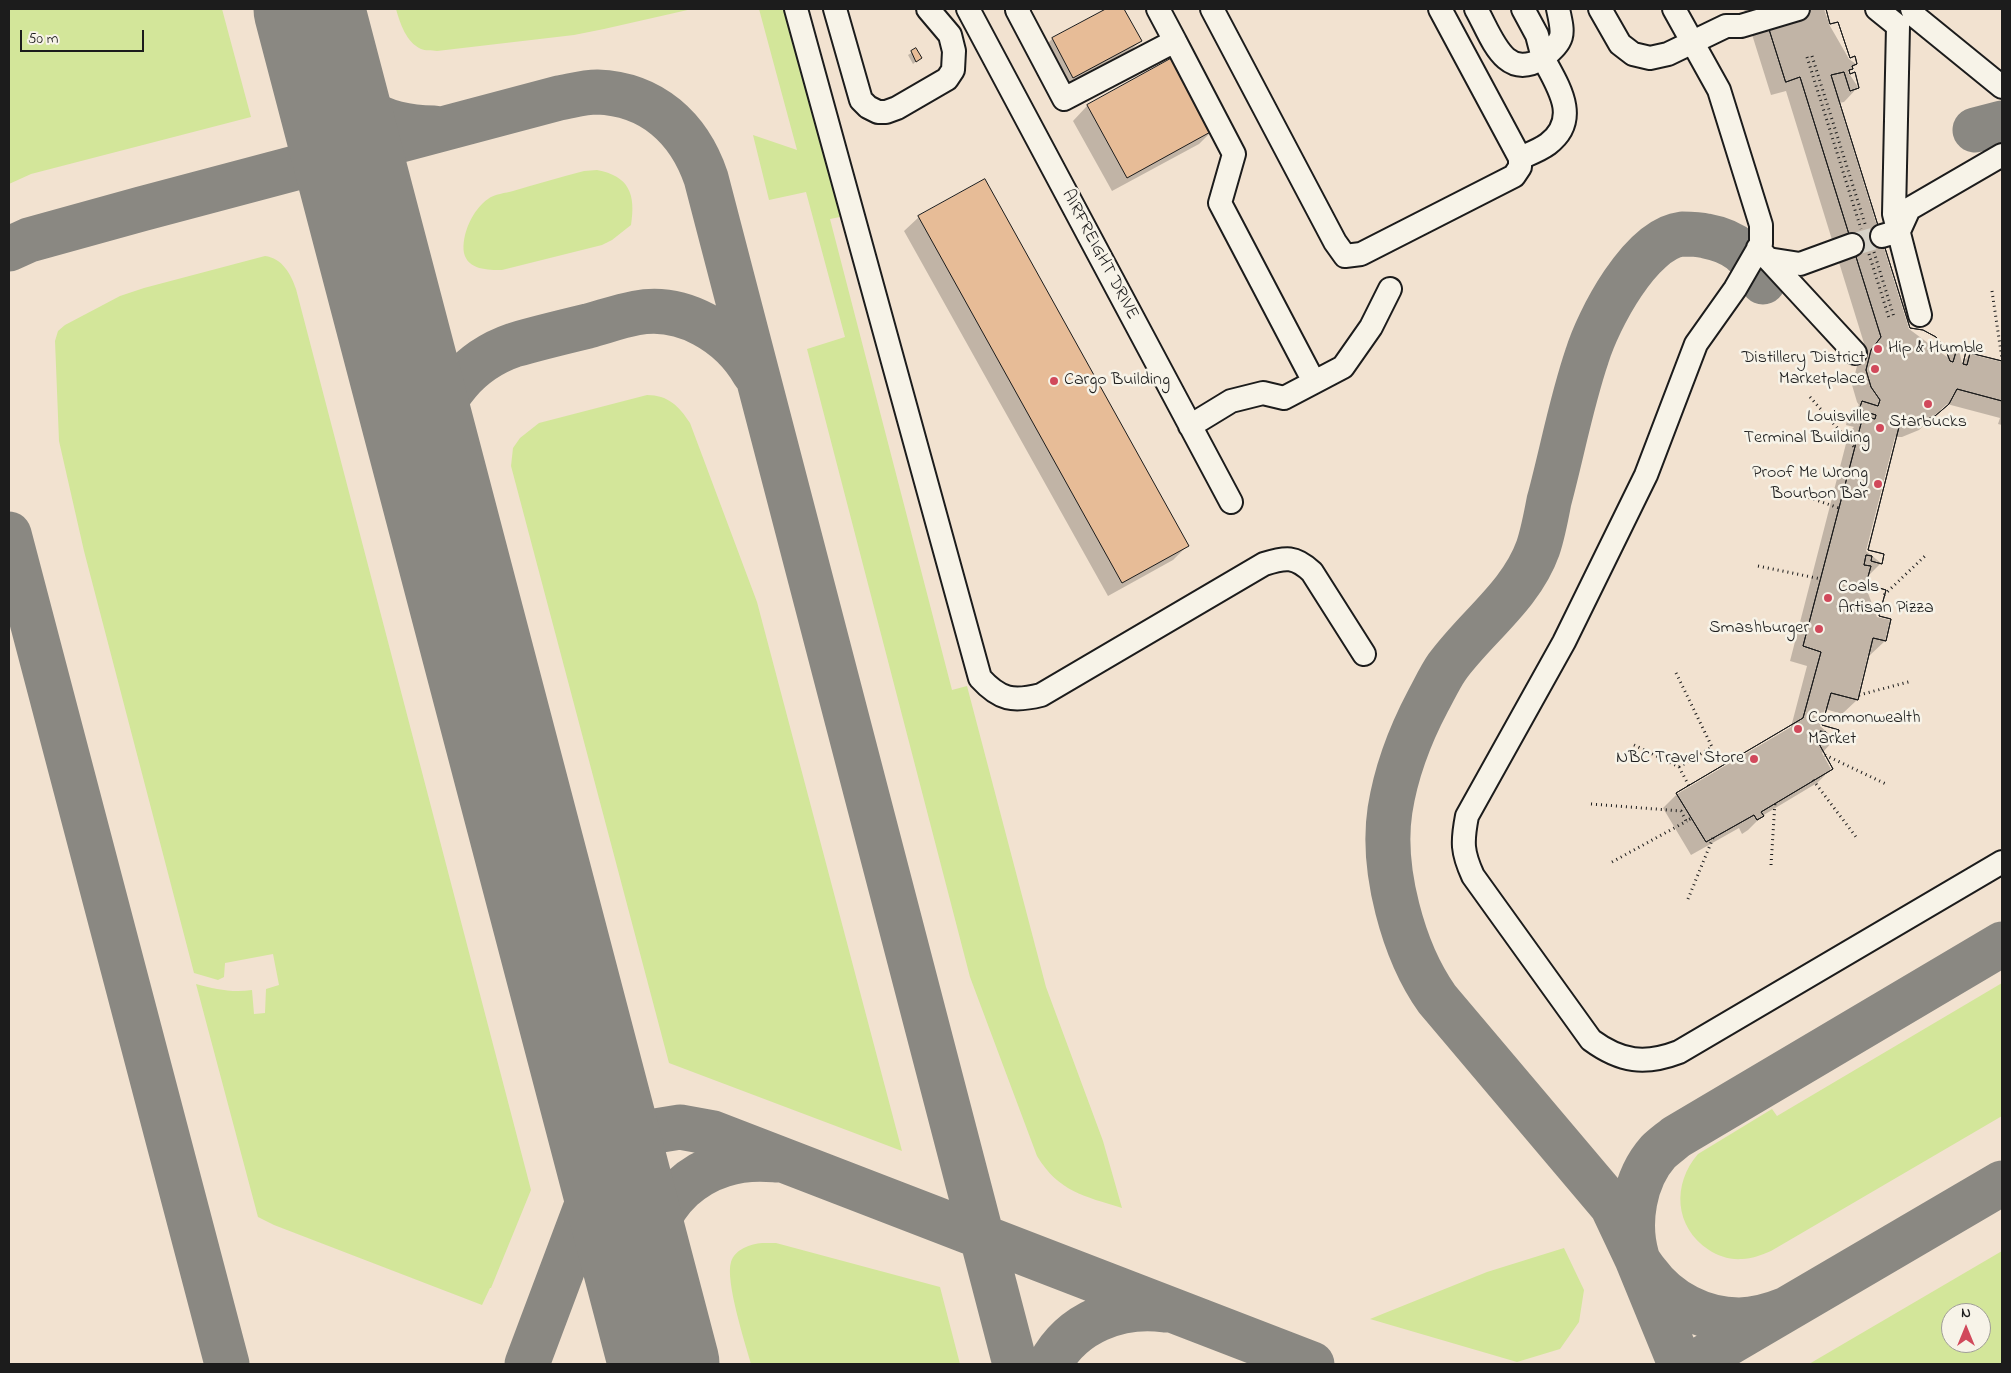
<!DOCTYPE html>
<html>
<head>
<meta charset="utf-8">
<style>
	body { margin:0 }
	#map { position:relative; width:2011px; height:1373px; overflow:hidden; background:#f7f3e8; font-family:"Indie Flower",sans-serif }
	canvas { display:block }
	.frame { position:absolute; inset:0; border:10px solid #1c1c1c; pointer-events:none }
	.north { position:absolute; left:1941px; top:1303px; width:50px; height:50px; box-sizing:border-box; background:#f7f3e8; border:1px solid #9f9d96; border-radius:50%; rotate:0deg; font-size:14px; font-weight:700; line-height:20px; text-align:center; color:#1c1c1c }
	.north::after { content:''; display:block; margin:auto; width:18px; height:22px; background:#d1495b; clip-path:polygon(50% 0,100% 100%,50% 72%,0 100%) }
	.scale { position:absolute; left:20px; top:30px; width:124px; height:22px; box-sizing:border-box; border:2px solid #1c1c1c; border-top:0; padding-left:6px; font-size:15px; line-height:18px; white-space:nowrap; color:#1c1c1c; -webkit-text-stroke:4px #f7f3e8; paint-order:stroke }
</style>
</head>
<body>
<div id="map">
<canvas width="2011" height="1373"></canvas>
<div class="frame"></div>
<div class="north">N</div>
<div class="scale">50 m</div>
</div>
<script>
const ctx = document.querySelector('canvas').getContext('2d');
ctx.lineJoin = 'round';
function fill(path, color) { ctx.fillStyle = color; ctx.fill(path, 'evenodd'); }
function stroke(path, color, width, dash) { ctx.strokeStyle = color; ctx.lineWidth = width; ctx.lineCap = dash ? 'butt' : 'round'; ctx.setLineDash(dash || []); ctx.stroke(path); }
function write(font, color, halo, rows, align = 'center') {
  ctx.font = font + ' "Indie Flower",sans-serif'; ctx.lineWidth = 5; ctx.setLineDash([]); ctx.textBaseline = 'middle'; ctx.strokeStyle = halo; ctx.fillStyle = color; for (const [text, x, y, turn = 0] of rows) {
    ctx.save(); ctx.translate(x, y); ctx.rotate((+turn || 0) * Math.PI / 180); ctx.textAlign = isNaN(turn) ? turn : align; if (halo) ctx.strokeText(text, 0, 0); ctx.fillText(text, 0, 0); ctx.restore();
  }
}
fill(new Path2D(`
	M 9,9 L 2002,9 L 2002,1364 L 9,1364 ZM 1951,1313 L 1981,1313 L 1981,1343 L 1951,1343 Z`), '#f2e2d0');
fill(new Path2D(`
	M 9,9 L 222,9 L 251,117 L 31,174 L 9,184 Z
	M 396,9 L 692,9 L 604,29 L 574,35 L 437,51 C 432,50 425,51 421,49 C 406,42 400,23 396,9 Z
	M 759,9 L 787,9 L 840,217 L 830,219 L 952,690 L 967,686 L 1046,987 L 1103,1141 L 1122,1208 C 1084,1196 1059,1192 1037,1156 L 970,977 L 807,349 L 845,337 L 806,192 L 769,200 L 753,135 L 797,150 Z
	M 597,170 C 629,176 636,194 631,225 L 612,240 L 602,245 L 502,270 C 488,270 468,270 464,253 C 461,235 473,209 488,199 C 494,194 506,193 513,191 C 537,184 560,177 584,171 Z
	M 265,256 C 282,258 291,274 296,289 L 531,1190 L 491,1288 L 490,1288 L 482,1305 L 274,1225 L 258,1217 L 196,984 C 215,989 232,993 252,990 L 254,1014 L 265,1013 L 266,989 L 279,985 L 273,954 L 225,963 L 224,977 L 218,980 L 194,973 L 84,551 L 59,441 L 55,341 L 58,331 L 65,325 L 120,296 L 144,288 Z
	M 647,395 C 668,395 679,406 690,423 L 757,602 L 902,1151 L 669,1063 L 511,466 L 513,448 L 520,438 L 539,423 Z
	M 2002,983 L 2002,1116 L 1771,1251 C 1761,1255 1752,1259 1742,1259 C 1730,1260 1718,1256 1709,1250 C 1674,1227 1672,1184 1698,1154 L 1772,1109 L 1777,1116 Z
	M 762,1243 L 776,1243 L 940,1287 L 960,1364 L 751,1364 C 745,1343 725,1280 731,1262 C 735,1249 751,1244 762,1243 Z
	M 1564,1248 L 1584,1290 L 1579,1322 L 1560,1349 L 1517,1362 L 1370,1319 L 1487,1272 Z
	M 2002,1251 L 2002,1364 L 1809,1364 ZM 1951,1313 L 1981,1313 L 1981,1343 L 1951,1343 Z`), '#d3e69a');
fill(new Path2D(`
	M 1108,9 L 1123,9 L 1140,41 L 1130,51 L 1062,87 L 1042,49 L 1052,39 Z
	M 1744,9 L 1824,9 L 1830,26 L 1849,59 L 1856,64 L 1848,72 L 1858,87 L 1844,102 L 1839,103 L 1909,329 L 1947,357 L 1958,346 L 1962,363 L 1970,354 L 2002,362 L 2002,425 L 1998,424 L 2000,418 L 1947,404 L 1919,430 L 1902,437 L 1895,437 L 1866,551 L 1881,563 L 1867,577 L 1865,585 L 1877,617 L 1890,620 L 1885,641 L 1870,655 L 1868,655 L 1857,700 L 1842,714 L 1825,709 L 1820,726 L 1835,739 L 1822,753 L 1831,769 L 1817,783 L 1762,816 L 1748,830 L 1742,834 L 1739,828 L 1691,855 L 1663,808 L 1677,794 L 1791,727 L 1807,666 L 1790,661 L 1849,432 L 1854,427 L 1846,425 L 1848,417 L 1859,405 L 1857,402 L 1852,385 L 1857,366 L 1867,353 L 1786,91 L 1771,95 Z
	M 916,50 L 920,58 L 913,64 L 908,55 Z
	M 1174,59 L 1213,130 L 1199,144 L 1112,191 L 1073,121 L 1087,106 Z
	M 919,217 L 1188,545 L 1173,560 L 1108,596 L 904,231 Z`), '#0003');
stroke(new Path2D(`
	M 321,54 C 347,105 375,127 434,128
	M 1975,130 L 2002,123
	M 9,249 L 29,240 L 141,209 L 559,98 C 571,96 584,92 597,92 C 652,94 689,128 706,178 L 1015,1364
	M 9,534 L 227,1364
	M 471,630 C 462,592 452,554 443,516 C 437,493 428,468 431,445 C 437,397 470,360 514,345 C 538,338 563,332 588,326 C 603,322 620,316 636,313 C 683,304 731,333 754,373
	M 1787,1309 C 1772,1315 1756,1320 1739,1320 C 1703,1320 1668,1302 1647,1273 C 1643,1268 1639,1263 1637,1257 C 1627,1223 1634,1179 1658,1152 C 1663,1147 1670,1142 1676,1137 L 2002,944
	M 527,1364 L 595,1183 L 610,1159 L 628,1143 L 649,1132 L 680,1127 L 713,1133 L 1312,1364
	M 667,1364 C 662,1345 657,1325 652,1305 C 650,1297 646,1288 646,1279 C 645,1204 700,1152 775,1160
	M 1050,1364 C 1072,1322 1120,1304 1165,1310
	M 1680,1364 L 1637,1259 L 1612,1206 L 1437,999 C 1403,951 1381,869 1390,810 C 1396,772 1410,735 1428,701 C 1434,690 1440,677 1447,667 C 1476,627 1521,596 1538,548 C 1543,533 1546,517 1549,501 C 1562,453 1571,403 1587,356 C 1598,320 1640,239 1682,234 C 1689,234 1698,234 1706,236 C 1734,241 1752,255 1763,282
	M 1693,1364 L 2002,1183`), '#8a8882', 45);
stroke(new Path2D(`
	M 309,9 L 664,1364`), '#8a8882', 111);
const building = new Path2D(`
	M 1106,9 L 1124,9 L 1142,41 L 1073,78 L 1052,38 Z
	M 1763,9 L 1826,9 L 1830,24 L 1838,22 L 1850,58 L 1855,56 L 1857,64 L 1852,66 L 1853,69 L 1849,70 L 1850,74 L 1855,72 L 1859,88 L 1850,91 L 1844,72 L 1831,75 L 1910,328 L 1923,330 L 1936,337 L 1945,348 L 1950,361 L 1953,362 L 1958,345 L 1967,347 L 1963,364 L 1967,365 L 1970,353 L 2002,361 L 2002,401 L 1957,389 L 1949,404 L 1935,416 L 1918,423 L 1900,423 L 1868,550 L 1884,554 L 1882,564 L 1871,561 L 1872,556 L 1866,555 L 1864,565 L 1871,566 L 1866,584 L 1886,590 L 1879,616 L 1891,619 L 1886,641 L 1873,638 L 1858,700 L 1831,693 L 1822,725 L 1839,730 L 1837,740 L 1825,737 L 1826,732 L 1820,731 L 1818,742 L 1833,769 L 1761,812 L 1764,816 L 1757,820 L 1754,815 L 1706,842 L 1676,793 L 1803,718 L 1821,652 L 1803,646 L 1863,416 L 1875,419 L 1876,415 L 1859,410 L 1862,401 L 1878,406 L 1880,400 L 1871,387 L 1866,370 L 1871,350 L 1881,337 L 1800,77 L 1786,82 Z
	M 1763,9 L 1826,9 L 1830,24 L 1838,22 L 1850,58 L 1855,56 L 1857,64 L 1852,66 L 1853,69 L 1849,70 L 1850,74 L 1855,72 L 1859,88 L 1850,91 L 1844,72 L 1831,75 L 1910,328 L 1923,330 L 1936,337 L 1945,348 L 1950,361 L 1953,362 L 1958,345 L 1967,347 L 1963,364 L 1967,365 L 1970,353 L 2002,361 L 2002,401 L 1957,389 L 1949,404 L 1935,416 L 1918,423 L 1900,423 L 1868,550 L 1884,554 L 1882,564 L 1871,561 L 1872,556 L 1866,555 L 1864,565 L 1871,566 L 1866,584 L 1886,590 L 1879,616 L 1891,619 L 1886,641 L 1873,638 L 1858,700 L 1831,693 L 1822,725 L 1839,730 L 1837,740 L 1825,737 L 1826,732 L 1820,731 L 1818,742 L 1833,769 L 1761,812 L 1764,816 L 1757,820 L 1754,815 L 1706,842 L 1676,793 L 1803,718 L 1821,652 L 1803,646 L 1863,416 L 1875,419 L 1876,415 L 1859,410 L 1862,401 L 1878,406 L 1880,400 L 1871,387 L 1866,370 L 1871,350 L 1881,337 L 1800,77 L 1786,82 Z
	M 916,48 L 922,58 L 916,62 L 911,51 Z
	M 1174,57 L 1214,130 L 1127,178 L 1087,105 Z
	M 985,179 L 1189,546 L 1122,583 L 918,216 Z`);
fill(building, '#e7bc97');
stroke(building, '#1c1c1c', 1);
stroke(new Path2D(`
	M 1852,245 L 1882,236`), '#d6d3c9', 22, [22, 11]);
const minor = new Path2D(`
	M 796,9 L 980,678 C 1000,700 1013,702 1041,695 L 1264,564 C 1286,557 1295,556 1312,572 L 1364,654
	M 835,9 L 861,100 L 868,107 L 878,112 L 886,112 L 897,108 L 947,79 L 953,70 L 954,51 L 950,35 L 928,9
	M 968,9 L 1231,502
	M 1019,9 L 1017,10 L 1064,99 L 1175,41 L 1158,9
	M 1212,9 L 1335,242 L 1345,256 L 1361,254 L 1514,176 L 1520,167 L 1520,158 L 1440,9
	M 1476,9 C 1492,37 1504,82 1543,58 L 1537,35 L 1523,9
	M 1600,9 L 1620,44 L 1633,54 L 1650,58 L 1668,54 L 1726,26 L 1741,26 L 1798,9
	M 1674,9 L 1719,90 L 1761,225 L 1761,244 L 1735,289 L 1696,344 L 1646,475 L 1564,642 L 1467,816 C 1462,842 1462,852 1473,876 L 1591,1040 C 1621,1062 1645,1065 1679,1052 L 2002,862
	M 1877,9 L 1898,26 L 1894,214 L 1920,315
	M 1912,9 L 1916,17 L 2002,87
	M 1175,41 L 1234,154 L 1220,203 L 1314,382
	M 1520,158 C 1529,154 1540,150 1548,144 C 1581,119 1558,86 1543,58 C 1565,39 1564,36 1558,9
	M 1882,236 L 1899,231 L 1909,209 L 2002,155
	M 1758,248 L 1855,353
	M 1768,259 L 1800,264 L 1852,245
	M 1190,426 L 1231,401 L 1263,393 L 1284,398 L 1343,367 L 1371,327 L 1390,289`);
stroke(minor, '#1c1c1c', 26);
stroke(new Path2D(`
	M 1812,56 L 1866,227
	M 1807,57 L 1861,229
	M 1874,252 L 1894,317
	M 1869,254 L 1889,318
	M 1992,291 L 2002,359
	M 1810,397 L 1855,448
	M 1790,491 L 1839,508
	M 1758,566 L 1821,579
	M 1884,595 L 1926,555
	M 1676,673 L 1712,747 L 1679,767
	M 1859,695 L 1912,681
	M 1634,745 L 1679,767 L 1689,786
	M 1825,755 L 1888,785
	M 1813,780 L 1856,837
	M 1591,804 L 1681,811 L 1686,821 L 1692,818
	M 1612,862 L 1687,821
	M 1771,865 L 1775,802
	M 1688,899 L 1713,838`), '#1c1c1c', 3, [1, 4]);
stroke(minor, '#f7f3e8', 22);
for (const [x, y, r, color] of [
	[1878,349,5,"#d1495b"],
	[1875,369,5,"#d1495b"],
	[1054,381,5,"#d1495b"],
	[1928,404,5,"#d1495b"],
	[1880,428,5,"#d1495b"],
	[1878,484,5,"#d1495b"],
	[1828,598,5,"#d1495b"],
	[1819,629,5,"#d1495b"],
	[1798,729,5,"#d1495b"],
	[1754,759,5,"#d1495b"]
]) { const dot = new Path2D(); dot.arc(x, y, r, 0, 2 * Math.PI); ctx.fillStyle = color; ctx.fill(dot); stroke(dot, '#f7f3e8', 2); }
write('18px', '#1c1c1c', '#f7f3e8', [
	["AIRFREIGHT DRIVE",1099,255,62]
]);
write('18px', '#1c1c1c', '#f7f3e8', [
	["Hip & Humble",1888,349,"left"],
	["Distillery District",1865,359],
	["Marketplace",1865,380],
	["Cargo Building",1064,381,"left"],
	["Louisville",1870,418],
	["Terminal Building",1870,439],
	["Starbucks",1928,423,"center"],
	["Proof Me Wrong",1868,474],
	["Bourbon Bar",1868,495],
	["Coals",1838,588,"left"],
	["Artisan Pizza",1838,609,"left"],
	["Smashburger",1809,629],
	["Commonwealth",1808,719,"left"],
	["Market",1808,740,"left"],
	["NBC Travel Store",1744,759]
], 'right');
</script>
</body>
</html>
